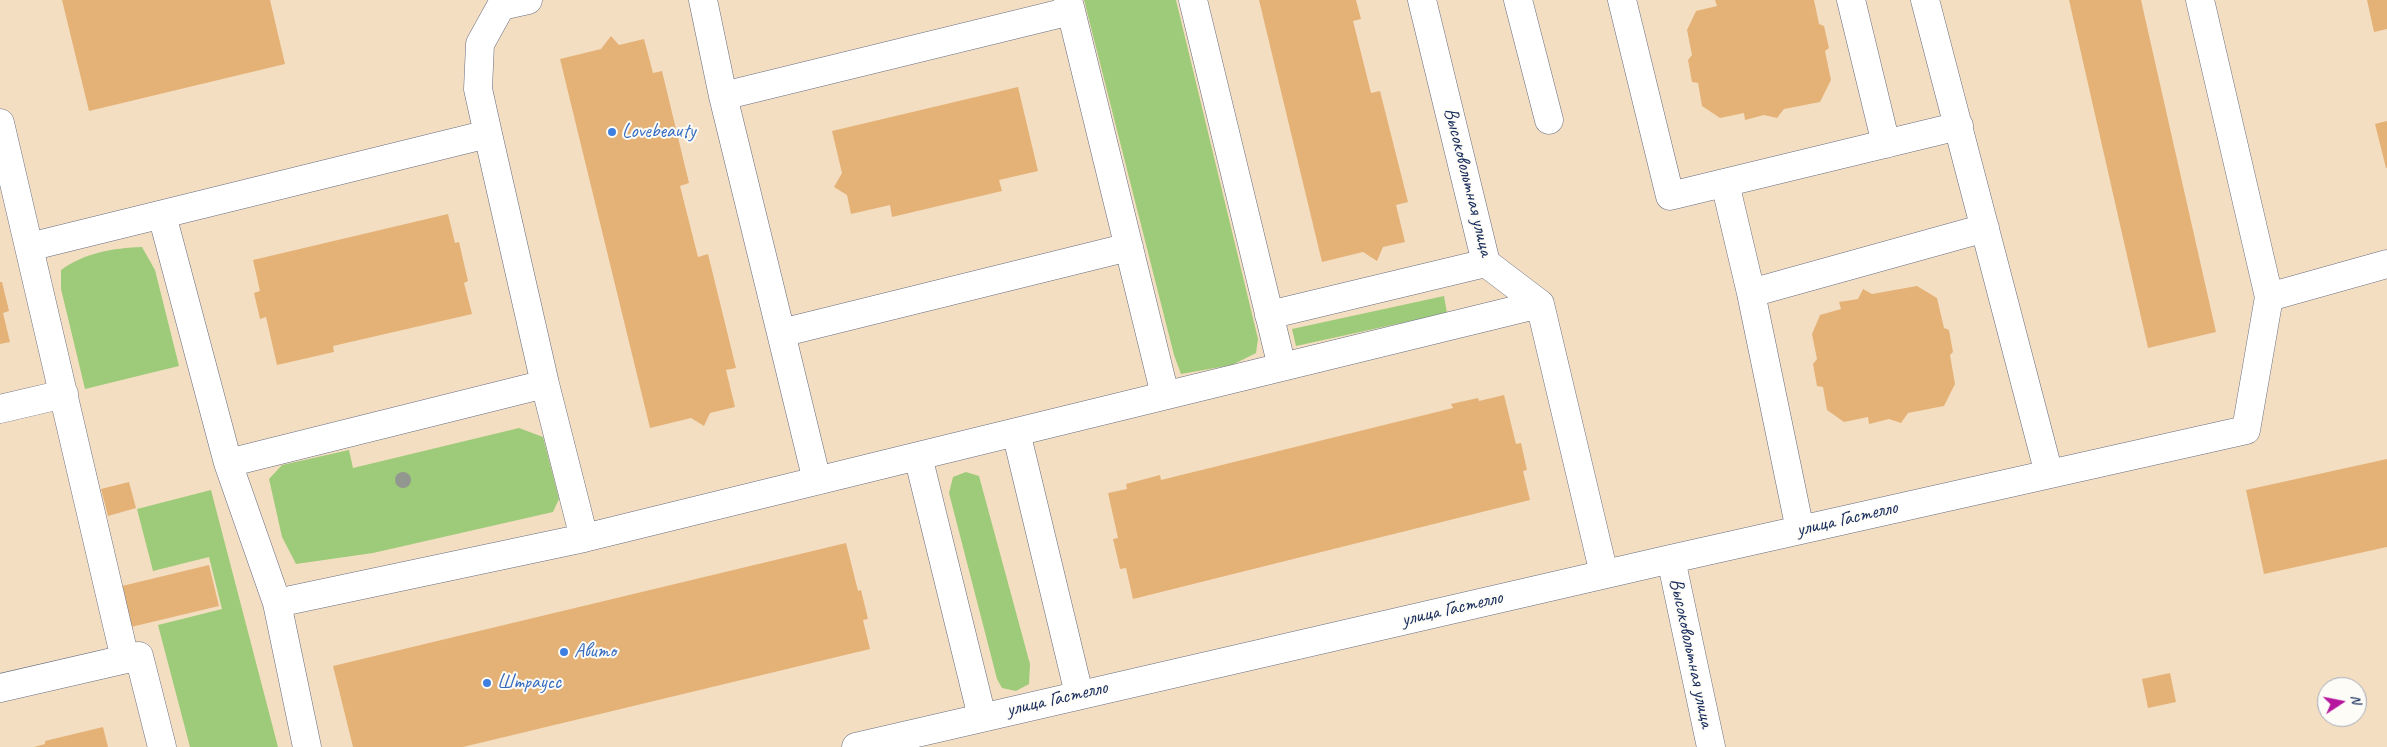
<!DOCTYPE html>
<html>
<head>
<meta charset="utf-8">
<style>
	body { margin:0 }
	#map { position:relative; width:2387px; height:747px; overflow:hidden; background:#f4dec2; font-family:Caveat,sans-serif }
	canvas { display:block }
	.north { position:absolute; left:2317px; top:677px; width:50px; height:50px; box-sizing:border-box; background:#fdfcf7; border:1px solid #a3aaba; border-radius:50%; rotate:79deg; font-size:14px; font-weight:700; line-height:20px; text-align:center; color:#1b2f5e }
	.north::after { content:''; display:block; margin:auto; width:18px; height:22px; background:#b5179e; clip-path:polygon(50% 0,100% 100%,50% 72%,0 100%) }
</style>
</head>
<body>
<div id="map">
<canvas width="2387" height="747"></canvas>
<div class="north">N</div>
</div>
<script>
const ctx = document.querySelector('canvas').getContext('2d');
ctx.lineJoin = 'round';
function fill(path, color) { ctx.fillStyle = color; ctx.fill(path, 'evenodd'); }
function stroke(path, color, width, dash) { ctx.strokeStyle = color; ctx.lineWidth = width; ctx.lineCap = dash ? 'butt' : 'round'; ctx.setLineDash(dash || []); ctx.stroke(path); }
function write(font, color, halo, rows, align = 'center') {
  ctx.font = font + ' Caveat,sans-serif'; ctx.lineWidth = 4; ctx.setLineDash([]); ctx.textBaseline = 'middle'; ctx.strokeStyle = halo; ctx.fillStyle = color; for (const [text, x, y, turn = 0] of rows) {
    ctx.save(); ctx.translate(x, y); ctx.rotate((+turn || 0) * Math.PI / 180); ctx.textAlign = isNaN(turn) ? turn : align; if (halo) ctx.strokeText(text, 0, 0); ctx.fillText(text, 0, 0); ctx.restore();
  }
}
fill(new Path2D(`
	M 1084,0 L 1176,0 L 1258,339 L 1256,353 L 1232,365 L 1181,374 L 1174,355 Z
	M 142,247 L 155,270 L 179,366 L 85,389 L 61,289 L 61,270 C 84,253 113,248 142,247 Z
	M 1444,296 L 1447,313 L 1296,346 L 1292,329 Z
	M 519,428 L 543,437 L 559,499 L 553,512 L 373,553 L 296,564 L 282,537 L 269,479 L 282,465 L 349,450 L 353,468 Z
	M 966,472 L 979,476 L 1030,664 L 1029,684 L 1016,691 L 1002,688 L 997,679 L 949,493 L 953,477 Z
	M 211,490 L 278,747 L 190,747 L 158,625 L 222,609 L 209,557 L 153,571 L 137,509 Z`), '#9ecb79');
fill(new Path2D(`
	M 62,0 L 270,0 L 285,64 L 89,111 Z
	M 1259,0 L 1356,0 L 1361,19 L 1353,21 L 1371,93 L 1380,91 L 1408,202 L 1396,205 L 1405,242 L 1383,247 L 1377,261 L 1363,252 L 1322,262 Z
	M 1715,0 L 1814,0 L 1819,24 L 1824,26 L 1829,48 L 1825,51 L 1831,80 L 1820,102 L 1784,109 L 1777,118 L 1764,115 L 1745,120 L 1744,113 L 1720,118 L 1702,106 L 1698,83 L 1692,82 L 1688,60 L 1692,55 L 1687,30 L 1696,11 L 1717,6 Z
	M 2069,0 L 2141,0 L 2216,332 L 2148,348 Z
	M 2367,0 L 2387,0 L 2387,29 L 2374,32 Z
	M 611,36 L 619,45 L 644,39 L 653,73 L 662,71 L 689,183 L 680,186 L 698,257 L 708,254 L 736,368 L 726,370 L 735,407 L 710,413 L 704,426 L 691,418 L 650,428 L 560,59 L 601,49 Z
	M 1018,87 L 1038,171 L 999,180 L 1002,191 L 892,217 L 890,205 L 851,214 L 847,195 L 834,187 L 842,173 L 832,131 Z
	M 2387,121 L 2387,168 L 2386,168 L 2375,124 Z
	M 448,214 L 455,243 L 459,242 L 468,281 L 464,283 L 472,314 L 333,346 L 334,352 L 277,365 L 266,317 L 260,319 L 254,293 L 260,291 L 253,260 Z
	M 0,282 L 2,282 L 9,311 L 3,313 L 10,342 L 0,344 Z
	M 1917,286 L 1937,298 L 1944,328 L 1949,330 L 1953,352 L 1950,355 L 1955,384 L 1944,406 L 1908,413 L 1901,423 L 1889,419 L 1869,424 L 1868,417 L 1844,422 L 1827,410 L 1823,387 L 1817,386 L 1813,364 L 1817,359 L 1812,334 L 1820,315 L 1841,309 L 1839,302 L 1858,299 L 1863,289 L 1872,294 Z
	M 1504,395 L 1516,444 L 1521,443 L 1527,470 L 1523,471 L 1530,500 L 1133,599 L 1126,568 L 1120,569 L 1113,539 L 1118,538 L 1108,493 L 1127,489 L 1126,484 L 1160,475 L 1161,480 L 1453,408 L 1451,404 L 1478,398 L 1479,401 Z
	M 2387,459 L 2387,547 L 2264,574 L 2246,490 Z
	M 129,482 L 136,508 L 108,516 L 101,489 Z
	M 846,543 L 858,591 L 861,590 L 868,619 L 863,620 L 870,649 L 463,747 L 353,747 L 333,666 Z
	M 209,565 L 219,606 L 131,627 L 122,586 Z
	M 2170,673 L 2176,702 L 2148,708 L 2142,679 Z
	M 103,727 L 108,747 L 34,747 L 45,744 L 45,741 Z`), '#e4b277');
const minor = new Path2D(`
	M 703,0 L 723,96 L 781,333 L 1129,247
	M 1193,0 L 1282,367
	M 1422,0 L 1486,263 L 1540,304 L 1604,574
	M 1518,0 L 1549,120
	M 1622,0 L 1670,196 L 1959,126
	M 1851,0 L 1886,144
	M 1925,0 L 2049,474
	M 2200,0 L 2269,297
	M 1071,11 L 1165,395
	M 723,96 L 1071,11 L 1068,0
	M 0,123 L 125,659
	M 488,134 L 478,89 L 480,44 L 501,6 L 528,0
	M 1725,183 L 1751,293
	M 162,215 L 228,463 L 545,384
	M 29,247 L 488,134 L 545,384 L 584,538 L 277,603 L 307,747
	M 1269,315 L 1486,263
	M 781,333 L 817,481
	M 0,409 L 64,394
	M 1016,432 L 1079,694
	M 918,456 L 1540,304
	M 228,463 L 277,603
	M 1800,530 L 1751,293 L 1985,228
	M 584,538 L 918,456 L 982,717
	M 1671,559 L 1711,747
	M 0,688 L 139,656 L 162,747
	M 856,747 L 1671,559 L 2246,430 L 2269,297 L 2387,264`);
stroke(minor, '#676c81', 29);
stroke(minor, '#fff', 28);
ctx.fillStyle = '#92988f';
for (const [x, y] of [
	[403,480]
]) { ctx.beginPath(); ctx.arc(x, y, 8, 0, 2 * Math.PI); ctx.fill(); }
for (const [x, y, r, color] of [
	[612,132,5,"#3f7fe0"],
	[564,652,5,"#3f7fe0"],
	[487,683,5,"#3f7fe0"]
]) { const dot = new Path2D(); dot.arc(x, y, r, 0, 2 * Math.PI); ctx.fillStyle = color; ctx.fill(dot); stroke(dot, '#fdfcf7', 2); }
write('20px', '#366cbe', '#fdfcf7', [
	["Lovebeauty",622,132],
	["Авито",574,652],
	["Штраусс",497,683]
], 'left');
write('20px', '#1b2f5e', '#fdfcf7', [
	["Высоковольтная улица",1468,182,76],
	["улица Гастелло",1847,519,-13],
	["улица Гастелло",1452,609,-13],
	["Высоковольтная улица",1691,653,78],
	["улица Гастелло",1057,699,-13]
]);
</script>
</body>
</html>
